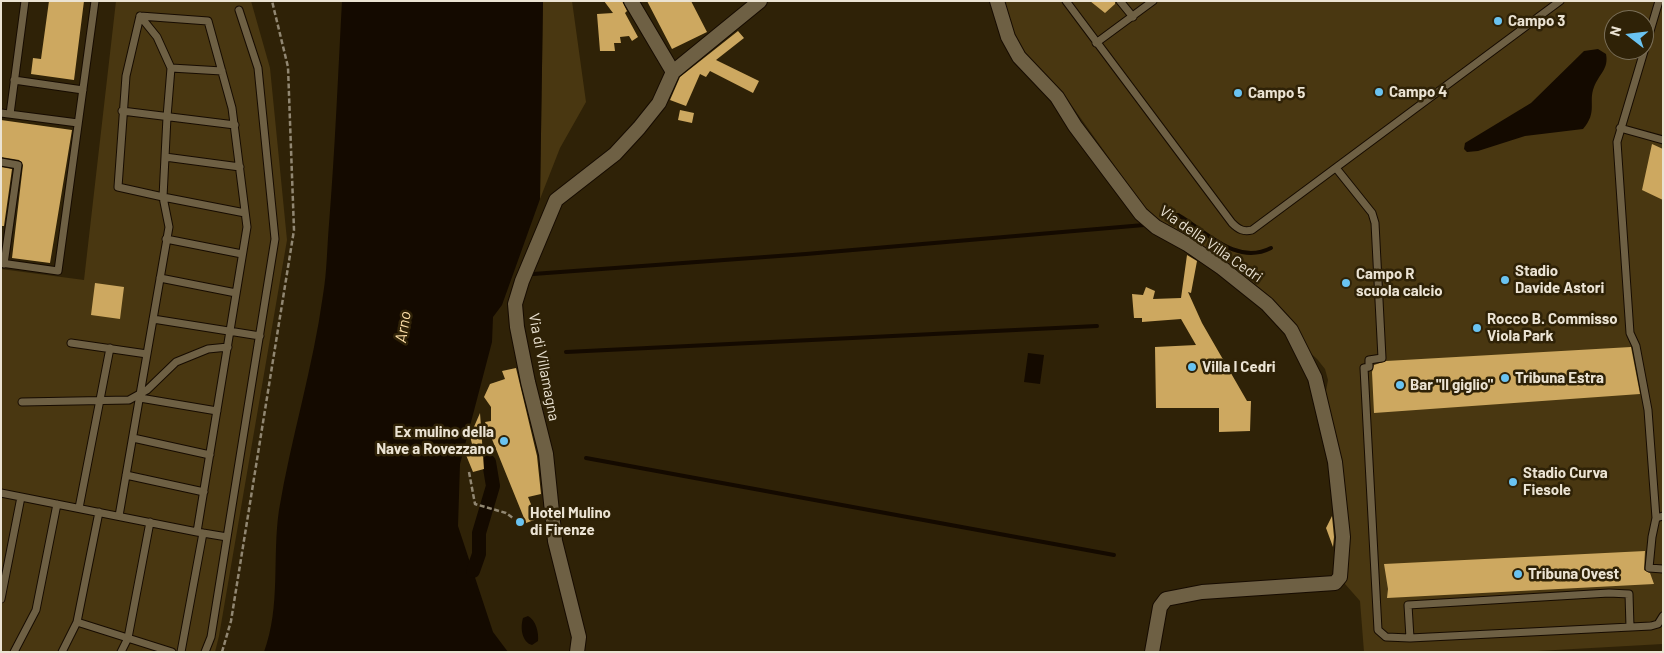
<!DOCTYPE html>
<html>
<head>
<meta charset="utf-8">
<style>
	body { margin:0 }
	#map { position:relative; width:1664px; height:653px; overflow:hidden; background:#2f2207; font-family:Barlow,sans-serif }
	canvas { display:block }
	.frame { position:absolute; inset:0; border:2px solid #ebe3d3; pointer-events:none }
	.north { position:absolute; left:1604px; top:10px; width:50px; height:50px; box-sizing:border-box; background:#2f2207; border:1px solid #7a6f59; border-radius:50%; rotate:286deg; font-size:14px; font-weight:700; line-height:20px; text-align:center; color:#ebe3d3 }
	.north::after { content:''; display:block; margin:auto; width:18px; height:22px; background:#6ac3f1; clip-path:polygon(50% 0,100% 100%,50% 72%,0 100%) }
</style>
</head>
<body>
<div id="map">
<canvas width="1664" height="653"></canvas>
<div class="frame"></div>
<div class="north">N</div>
</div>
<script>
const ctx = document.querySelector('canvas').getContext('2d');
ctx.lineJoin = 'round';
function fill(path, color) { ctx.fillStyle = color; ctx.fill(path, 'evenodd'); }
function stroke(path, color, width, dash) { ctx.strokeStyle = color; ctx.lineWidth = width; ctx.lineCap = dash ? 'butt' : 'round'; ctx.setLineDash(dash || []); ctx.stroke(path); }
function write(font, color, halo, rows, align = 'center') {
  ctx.font = font + ' Barlow,sans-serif'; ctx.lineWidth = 5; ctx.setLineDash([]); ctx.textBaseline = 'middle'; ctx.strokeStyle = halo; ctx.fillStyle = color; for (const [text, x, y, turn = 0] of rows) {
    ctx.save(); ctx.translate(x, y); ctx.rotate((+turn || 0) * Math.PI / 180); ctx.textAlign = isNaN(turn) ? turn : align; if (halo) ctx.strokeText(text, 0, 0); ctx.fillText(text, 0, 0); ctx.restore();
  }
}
fill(new Path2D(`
	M 116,1 L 251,1 L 270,68 L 287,240 L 219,636 L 215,652 L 1,652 L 1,269 L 84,280 Z
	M 543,1 L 572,1 L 586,102 L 560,148 L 540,199 Z
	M 1006,1 L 1663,1 L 1663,644 L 1520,652 L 1364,652 L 1360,601 L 1345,584 L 1346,549 L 1325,396 L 1328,380 L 1325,369 L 1317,359 L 1184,236 L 1159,221 L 1142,204 L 1067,99 L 1023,52 L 1011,27 L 1003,3 ZM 1614,20 L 1644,20 L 1644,50 L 1614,50 Z`), '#493711');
fill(new Path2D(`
	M 342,1 L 543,1 L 540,199 L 502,305 L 493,317 L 492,342 L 460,464 L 458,526 L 493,632 L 508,652 L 264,652 C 281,606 272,557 279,510 C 291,438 313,368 323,295 C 327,272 327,247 329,224 C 335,150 338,75 342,1 Z
	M 1598,49 L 1606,54 C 1609,69 1599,74 1594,87 C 1588,102 1598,112 1583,129 L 1525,136 L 1478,151 L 1467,152 L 1464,149 L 1465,143 L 1531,103 L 1584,51 Z
	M 1028,353 L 1044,355 L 1040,384 L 1024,382 Z
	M 528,616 C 536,620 539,633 538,641 L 532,645 C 522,642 520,628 523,618 Z`), '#140a00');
stroke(new Path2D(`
	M 1168,218 L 1178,215 C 1206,231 1236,266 1271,248
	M 533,274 L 806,254 L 1144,225
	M 566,352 L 1097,326
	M 586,458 L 1114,555`), '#140a00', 4);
stroke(new Path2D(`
	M 473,571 L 479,554 L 479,533 L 493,486 L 489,462`), '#140a00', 14);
fill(new Path2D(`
	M 49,1 L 84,1 L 74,80 L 31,74 L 33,58 L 41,59 Z
	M 604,1 L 622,1 L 627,11 L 625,13 L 638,37 L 632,41 L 629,36 L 620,37 L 621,43 L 614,43 L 615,51 L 600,51 L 597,14 L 613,13 Z
	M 647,1 L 691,1 L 707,32 L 672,49 Z
	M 1090,1 L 1115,1 L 1115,4 L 1105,13 Z
	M 738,31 L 744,38 L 716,60 L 759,81 L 753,93 L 710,71 L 706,77 L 700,74 L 686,106 L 670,100 L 680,77 Z
	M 680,110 L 694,113 L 692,123 L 678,120 Z
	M 1,120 L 72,130 L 50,263 L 12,258 L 23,165 L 19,160 L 1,157 Z
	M 1652,144 L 1663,149 L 1663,200 L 1642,190 Z
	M 1,167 L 12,169 L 4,226 L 1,226 Z
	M 1187,255 L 1197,261 L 1191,293 L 1188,292 L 1202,323 L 1247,401 L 1251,401 L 1250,431 L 1219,432 L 1219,408 L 1156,408 L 1155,347 L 1196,345 L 1181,319 L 1142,322 L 1142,318 L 1134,318 L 1132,294 L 1143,295 L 1146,287 L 1155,291 L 1153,299 L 1181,298 Z
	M 95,283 L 124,287 L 120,319 L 91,315 Z
	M 1631,347 L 1640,394 L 1374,413 L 1372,372 L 1374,365 L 1386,361 Z
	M 516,368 L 537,456 L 541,494 L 528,497 L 537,519 L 526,523 L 485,422 L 491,421 L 491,407 L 484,397 L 490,384 L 505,379 L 502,371 Z
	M 480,413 L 484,469 L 473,472 L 466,455 L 474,452 L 470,436 Z
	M 1332,516 L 1334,537 L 1333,547 L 1326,528 Z
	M 1645,551 L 1644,570 L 1650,573 L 1654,584 L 1387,598 L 1388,589 L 1384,564 Z`), '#cda860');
const service = new Path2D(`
	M 1066,1 L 1232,223 C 1239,230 1244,232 1252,230 L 1560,1
	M 1120,1 L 1133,17
	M 1659,1 L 1617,142 L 1630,333 L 1636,346 L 1648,410 L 1656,518 L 1663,516
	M 140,16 L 157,37 L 171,68 L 167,117 L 163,197 L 245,213
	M 1096,43 L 1153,1
	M 171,68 L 222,71
	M 14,80 L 83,90
	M 122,111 L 235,125
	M 1,113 L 78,123
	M 10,114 L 25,1
	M 1620,128 L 1663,140
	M 165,157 L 240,167
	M 1,162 L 18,165 L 4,264
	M 1336,168 L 1372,213 L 1375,223 L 1382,358 L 1369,360 L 1369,367 L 1364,368 L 1378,630 L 1386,637 L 1410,638 L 1651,626 L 1658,624 L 1663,616
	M 166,239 L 242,254
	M 1,263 L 58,271 L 95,1
	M 160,278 L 236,293
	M 153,319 L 260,336
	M 140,398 L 217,411
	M 22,402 L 129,400 L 147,390 L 176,362 L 208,349 L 228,347
	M 133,438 L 210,455
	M 126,475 L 204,492
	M 1,493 L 197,532 L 247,227 L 232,108 L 208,21 L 140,16 L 126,76 L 118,187 L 163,197 L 169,227 L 147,354 L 71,343
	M 79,508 L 110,348
	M 119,516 L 147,354
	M 1656,518 L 1652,537 L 1649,568 L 1663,569
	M 203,533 L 227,537
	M 1,599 L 21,497
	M 77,622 L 172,652
	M 1410,638 L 1408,605 L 1609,593 L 1629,594 L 1630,627
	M 14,652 L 36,610 L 57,504
	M 62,652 L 77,622 L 99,512
	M 121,652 L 128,638 L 150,522
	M 181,652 L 203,533 L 197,532
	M 205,652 L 211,637 L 275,239 L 258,68 L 239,10`);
const minor = new Path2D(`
	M 631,1 L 673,72
	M 997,1 L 1008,37 L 1019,57 L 1057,97 L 1075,126 L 1141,214 L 1156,227 L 1187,244 L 1222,268 L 1267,304 L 1291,330 L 1315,378 L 1335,462 L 1343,537 L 1340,577 L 1335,583 L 1202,592 L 1166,599 L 1160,607 L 1152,652
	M 577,652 L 579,637 L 555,541 L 546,454 L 528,382 L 517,327 L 515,304 L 522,281 L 556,200 L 615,154 L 639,128 L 659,103 L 673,72 L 760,1`);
stroke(service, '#160b00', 9);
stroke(minor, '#160b00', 16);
stroke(new Path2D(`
	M 469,472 L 475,504 L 506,513 L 513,518
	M 222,652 L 231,621 L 294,230 L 288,67 L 272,1`), '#918772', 2.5, [5, 2.5]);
stroke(service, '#6e6044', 7);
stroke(minor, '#6e6044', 14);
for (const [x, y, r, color] of [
	[1498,21,5,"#6ac3f1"],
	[1379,92,5,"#6ac3f1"],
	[1238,93,5,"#6ac3f1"],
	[1505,280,5,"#6ac3f1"],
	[1346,283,5,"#6ac3f1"],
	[1477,328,5,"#6ac3f1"],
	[1192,367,5,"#6ac3f1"],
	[1505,378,5,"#6ac3f1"],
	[1400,385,5,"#6ac3f1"],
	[504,441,5,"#6ac3f1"],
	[1513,482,5,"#6ac3f1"],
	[520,522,5,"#6ac3f1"],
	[1518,574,5,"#6ac3f1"]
]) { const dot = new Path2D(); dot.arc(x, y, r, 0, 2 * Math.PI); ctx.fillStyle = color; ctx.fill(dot); stroke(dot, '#2f2207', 2); }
write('bold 15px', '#ebe3d3', '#2f2207', [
	["Campo 3",1508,21],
	["Campo 4",1389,92],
	["Campo 5",1248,93],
	["Stadio",1515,271],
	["Davide Astori",1515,288],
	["Campo R",1356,274],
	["scuola calcio",1356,291],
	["Rocco B. Commisso",1487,319],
	["Viola Park",1487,336],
	["Villa I Cedri",1202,367],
	["Tribuna Estra",1515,378],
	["Bar \"Il giglio\"",1410,385],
	["Ex mulino della",494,432,"right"],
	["Nave a Rovezzano",494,449,"right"],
	["Stadio Curva",1523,473],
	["Fiesole",1523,490],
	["Hotel Mulino",530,513],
	["di Firenze",530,530],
	["Tribuna Ovest",1528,574]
], 'left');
write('15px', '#ebe3d3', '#2f2207', [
	["Via della Villa Cedri",1211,244,35],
	["Via di Villamagna",544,367,79]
]);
write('italic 16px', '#fcdea7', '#2f2207', [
	["Arno",403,327,-81]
]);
</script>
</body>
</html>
